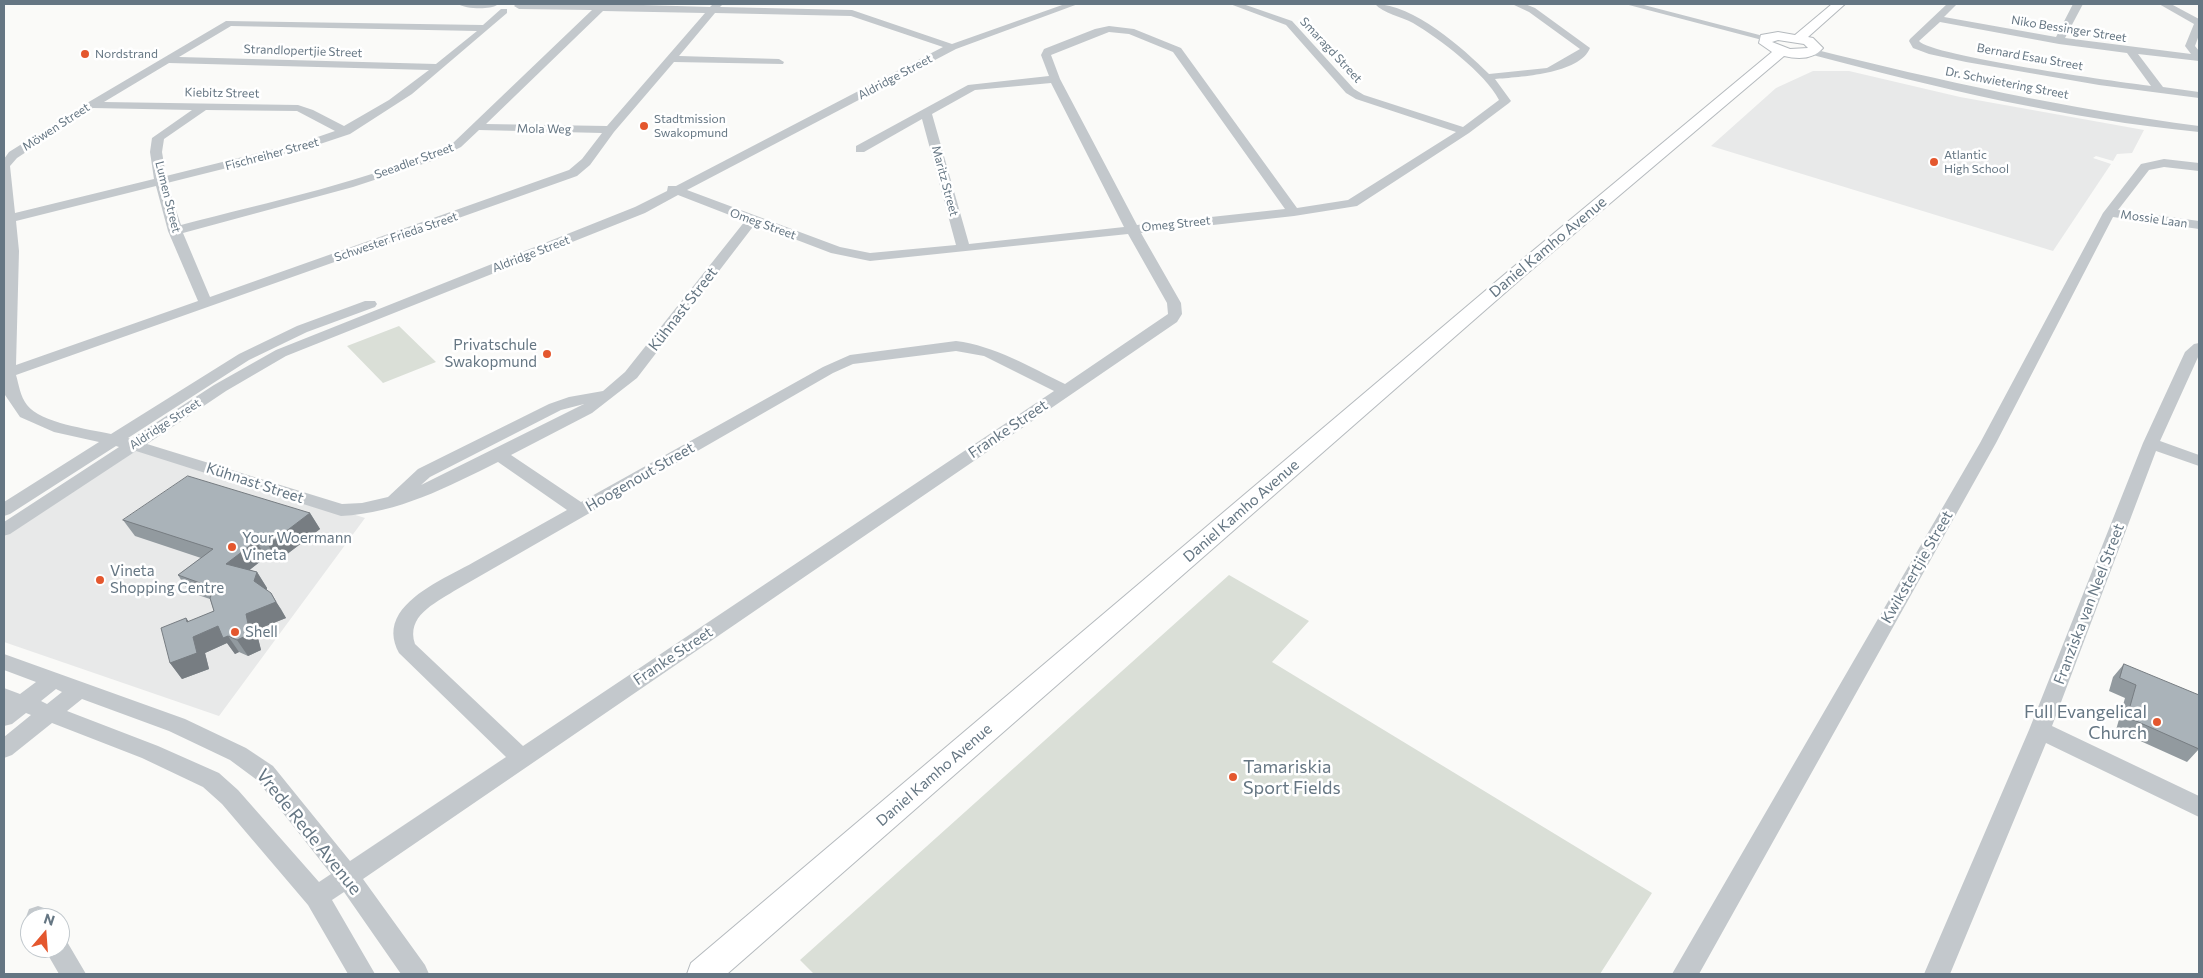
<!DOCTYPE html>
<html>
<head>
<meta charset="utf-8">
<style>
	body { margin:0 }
	#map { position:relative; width:2203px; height:978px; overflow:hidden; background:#fafaf8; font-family:Commissioner,sans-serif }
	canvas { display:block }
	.frame { position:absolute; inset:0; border:5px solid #657683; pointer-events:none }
	.north { position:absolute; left:20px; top:908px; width:50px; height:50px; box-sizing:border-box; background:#fff; border:1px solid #c1c8cd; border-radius:50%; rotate:18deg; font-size:14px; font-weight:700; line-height:20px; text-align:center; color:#657683 }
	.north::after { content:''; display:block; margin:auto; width:18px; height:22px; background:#e4572e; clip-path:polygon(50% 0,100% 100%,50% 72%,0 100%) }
</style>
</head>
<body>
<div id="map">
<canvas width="2203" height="978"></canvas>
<div class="frame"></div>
<div class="north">N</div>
</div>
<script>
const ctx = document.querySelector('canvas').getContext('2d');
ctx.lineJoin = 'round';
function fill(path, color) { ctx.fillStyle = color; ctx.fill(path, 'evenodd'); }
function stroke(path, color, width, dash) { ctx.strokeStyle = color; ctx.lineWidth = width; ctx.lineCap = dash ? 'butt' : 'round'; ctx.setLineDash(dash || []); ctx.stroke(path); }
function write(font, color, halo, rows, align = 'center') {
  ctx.font = font + ' Commissioner,sans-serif'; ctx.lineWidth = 5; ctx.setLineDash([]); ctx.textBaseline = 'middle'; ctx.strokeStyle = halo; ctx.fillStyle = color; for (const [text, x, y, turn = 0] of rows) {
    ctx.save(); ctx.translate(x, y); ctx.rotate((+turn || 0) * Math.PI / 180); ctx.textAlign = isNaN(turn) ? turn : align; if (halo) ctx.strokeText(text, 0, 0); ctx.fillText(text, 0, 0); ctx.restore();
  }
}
fill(new Path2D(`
	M 1813,71 L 1849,71 L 1960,97 L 2144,130 L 2132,153 L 2117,154 L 2113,161 L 2096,156 L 2093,158 L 2111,164 L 2053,251 L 1711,146 L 1776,88 Z
	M 141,447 L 365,518 L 219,716 L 4,642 L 4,537 Z`), '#e8e9e9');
fill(new Path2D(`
	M 399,326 L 436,362 L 383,383 L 347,346 Z
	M 1229,575 L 1309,621 L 1272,662 L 1652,893 L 1600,974 L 814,974 L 800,960 Z`), '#dadfd7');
const major = new Path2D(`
	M 1832,4 L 1845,4 L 1808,37 L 1813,38 L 1823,48 C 1813,60 1797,59 1784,56 L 1523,277 L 727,974 L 687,974 L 691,963 L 1511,269 L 1772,52 L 1759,43 L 1761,35 L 1778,32 L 1795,35 ZM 1778,40 L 1804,44 L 1808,48 L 1790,49 L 1772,42 Z`);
stroke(major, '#b5babe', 2);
fill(new Path2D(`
	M 458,4 L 496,4 L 497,5 C 490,10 465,9 458,4 Z
	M 516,4 L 609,4 L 710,7 L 713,4 L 723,4 L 720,7 L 852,10 L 952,44 L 1065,4 L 1078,4 L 956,49 L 687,190 L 840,247 L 870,253 L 956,245 L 922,119 L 864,152 L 856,152 L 856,146 L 968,85 L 1049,76 L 1041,55 L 1044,49 L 1095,29 L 1109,26 L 1134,29 L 1181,48 L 1297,208 L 1348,200 L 1456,132 L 1356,99 L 1346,93 L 1286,25 L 1230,4 L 1243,4 L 1292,21 L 1354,89 L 1364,95 L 1463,127 L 1499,100 C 1485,73 1440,39 1413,23 C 1402,17 1383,13 1375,4 C 1413,4 1463,48 1489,74 L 1547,68 L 1580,49 L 1529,12 L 1512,4 L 1525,4 L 1535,8 L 1590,48 C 1580,74 1519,77 1495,79 L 1511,101 L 1509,103 L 1469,133 L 1357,206 L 1294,216 L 1141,233 L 1181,303 L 1182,314 L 1177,322 L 363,879 L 425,965 L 429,974 L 401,974 L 344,892 L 332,900 L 375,974 L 348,974 L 308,905 L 222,804 L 203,787 L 142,758 L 52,723 L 12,755 L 4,758 L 4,737 L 31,715 L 26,713 L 12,724 L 4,726 L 4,688 L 20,694 L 36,682 L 4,670 L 4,654 L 185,719 L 246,748 L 273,766 L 350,861 L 506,757 L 399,653 C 392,640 391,627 399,614 C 415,590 449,576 474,562 C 505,545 536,527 567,510 L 498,462 C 447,487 399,513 341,516 L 136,451 L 10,534 L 4,536 L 4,522 L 119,447 L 116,446 L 10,514 L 4,516 L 4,502 L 99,442 L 54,432 L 20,417 L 5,395 L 4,159 L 9,152 L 87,103 L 226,21 L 483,25 L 501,9 L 507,9 L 507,13 L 412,94 L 350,134 L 311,147 L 167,183 L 181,225 C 272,201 367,182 453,143 L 592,10 L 519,9 L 514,6 ZM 603,11 L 705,13 L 607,126 L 486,124 ZM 715,13 L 851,16 L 943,47 L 676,186 L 668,186 L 667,191 L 635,207 L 276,350 L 214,385 L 131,439 L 128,438 L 249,360 L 307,332 L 375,307 L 377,304 L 375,301 L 365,301 L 297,326 L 239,354 L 111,434 C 88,429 41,423 27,405 C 20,396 19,385 16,375 L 577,176 L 590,165 L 614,132 L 674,62 L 783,64 L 784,62 L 779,59 L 679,56 ZM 231,26 L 477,31 L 436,64 L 179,57 ZM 1109,32 L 1129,34 L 1173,52 L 1285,209 L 1137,225 L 1060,79 L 1051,55 ZM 169,63 L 429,70 L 389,100 L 344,126 L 313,110 L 298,105 L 104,102 ZM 1051,83 L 1124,227 L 969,244 L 932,114 L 975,90 ZM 93,108 L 192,110 L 152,138 L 150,152 L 154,179 L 15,213 L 10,166 L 17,158 ZM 206,110 L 297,111 L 335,131 L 303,142 L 166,176 L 162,152 L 164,139 ZM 479,130 L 602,133 L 582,159 L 569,170 L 210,297 L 183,233 L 353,187 L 435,160 L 461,147 ZM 156,186 L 168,231 L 198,301 L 16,365 L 19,251 L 16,221 ZM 678,195 L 745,221 L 625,372 L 603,391 L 569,397 L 549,404 L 418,469 L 388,497 L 362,503 L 342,504 L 147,444 L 226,391 L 286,356 L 645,213 ZM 755,224 L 831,253 L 870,261 L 1128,234 L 1167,303 L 1168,314 L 1065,384 C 1030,367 995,346 956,341 L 850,355 L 823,367 L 581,502 L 511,455 L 592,413 L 637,378 ZM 956,351 L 984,356 L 1054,391 L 523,746 L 415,644 C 406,616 434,604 454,591 L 833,373 L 853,364 ZM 584,404 L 421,485 L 430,477 L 561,410 ZM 56,689 L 62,692 L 47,704 L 41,701 ZM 82,699 L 169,731 L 230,760 L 257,780 L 331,874 L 319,882 L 238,790 L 219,773 L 158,746 L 67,711 Z
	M 1625,4 L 1640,4 L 1771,38 L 1766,41 Z
	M 1947,4 L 1957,4 L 1944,17 L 2056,37 L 2073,4 L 2083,4 L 2065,38 L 2191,54 L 2185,46 L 2194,24 L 2159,4 L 2171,4 L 2199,19 L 2199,35 L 2195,46 L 2199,51 L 2199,61 L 2138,54 L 2163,87 L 2199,92 L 2199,98 L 2099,85 L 1966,62 L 1929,54 L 1913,48 L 1909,41 L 1910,39 ZM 1940,22 L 2059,44 L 2127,53 L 2151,86 C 2120,82 1931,56 1919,41 Z
	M 1813,49 C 1941,81 2068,109 2199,126 L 2199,132 C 2067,119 1937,88 1809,54 L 1808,52 Z
	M 2164,159 L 2199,163 L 2199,171 L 2164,167 L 2149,170 L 2118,210 L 2199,221 L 2199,229 L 2113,217 L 1996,443 L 1699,974 L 1672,974 L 1980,443 L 2103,213 L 2141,164 Z
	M 2199,343 L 2199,355 L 2160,441 L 2199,455 L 2199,466 L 2156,451 L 2052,726 L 2199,796 L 2199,817 L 2046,743 L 1950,974 L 1924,974 L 2029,730 L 2143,443 L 2185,352 L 2194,344 Z
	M 38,906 L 47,909 L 51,918 L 30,918 L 30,926 L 26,917 L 29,909 Z
	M 60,937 L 66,940 L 86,974 L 59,974 L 44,948 L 60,948 Z`), '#c3c8cc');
fill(major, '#fff');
fill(new Path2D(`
	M 310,513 L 320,529 L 278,561 L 266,557 L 249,570 L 257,572 L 267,588 L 267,590 L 281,609 L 286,618 L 256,630 L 261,650 L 248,656 L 239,652 L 235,654 L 227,643 L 205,653 L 209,669 L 182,679 L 170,663 L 186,618 L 189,622 L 214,611 L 210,599 L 189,592 L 178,575 L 201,558 L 135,536 L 123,520 Z
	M 2124,664 L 2199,749 L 2187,762 L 2116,730 L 2125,698 L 2109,691 L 2113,677 Z`), '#929a9f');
fill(new Path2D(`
	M 310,513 L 320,529 L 278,561 L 268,545 Z
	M 256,541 L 266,557 L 237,580 L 226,564 Z
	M 257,572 L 267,588 L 264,597 L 254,581 Z
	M 271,593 L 286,618 L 256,630 L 261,650 L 248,656 L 237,640 L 246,614 Z
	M 186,618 L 198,635 L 218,626 L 228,636 L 239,652 L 235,654 L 227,643 L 205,653 L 209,669 L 182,679 L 170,663 L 187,622 Z`), '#777d82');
const building = new Path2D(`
	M 188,476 L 310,513 L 268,545 L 256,541 L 226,564 L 257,572 L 254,581 L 271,593 L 276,602 L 246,614 L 250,634 L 237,640 L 228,636 L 223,638 L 218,626 L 193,637 L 197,653 L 170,663 L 161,628 L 186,618 L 187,622 L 214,611 L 210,598 L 214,588 L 178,575 L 213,549 L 123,520 Z
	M 2124,664 L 2199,695 L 2199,749 L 2127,717 L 2136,685 L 2120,678 Z`);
fill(building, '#aab3b9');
stroke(building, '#777d82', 1);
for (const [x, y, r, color] of [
	[85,54,5,"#e4572e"],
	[644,126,5,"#e4572e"],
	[1934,162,5,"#e4572e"],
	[547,354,5,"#e4572e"],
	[232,547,5,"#e4572e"],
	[100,580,5,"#e4572e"],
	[235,632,5,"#e4572e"],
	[2157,722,5,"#e4572e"],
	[1233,777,5,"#e4572e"]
]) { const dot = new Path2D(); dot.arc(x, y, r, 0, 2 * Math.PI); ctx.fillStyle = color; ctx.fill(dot); stroke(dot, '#fff', 2); }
write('12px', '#657683', '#fff', [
	["Niko Bessinger Street",2069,29,9],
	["Smaragd Street",1331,50,47],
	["Strandlopertjie Street",303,51,2],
	["Bernard Esau Street",2030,57,10],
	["Aldridge Street",895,77,-28],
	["Dr. Schwietering Street",2007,83,11],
	["Kiebitz Street",222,93,1],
	["Möwen Street",56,127,-33],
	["Mola Weg",544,129,1],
	["Fischreiher Street",272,154,-15],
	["Seeadler Street",414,161,-20],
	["Maritz Street",945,181,75],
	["Lumen Street",168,197,76],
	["Mossie Laan",2154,219,8],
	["Omeg Street",763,224,20],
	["Omeg Street",1176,224,-6],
	["Schwester Frieda Street",396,237,-19],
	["Aldridge Street",531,254,-21],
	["Aldridge Street",165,424,-33]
]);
write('12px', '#657683', '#fff', [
	["Nordstrand",95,54],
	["Stadtmission",654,119],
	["Swakopmund",654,133],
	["Atlantic",1944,155],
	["High School",1944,169]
], 'left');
write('15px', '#657683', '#fff', [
	["Daniel Kamho Avenue",1548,247,-40],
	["Kühnast Street",683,309,-52],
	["Franke Street",1008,429,-34],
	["Hoogenout Street",640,477,-30],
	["Kühnast Street",255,483,18],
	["Daniel Kamho Avenue",1241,511,-41],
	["Kwikstertjie Street",1917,567,-60],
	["Franziska van Neel Street",2089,604,-69],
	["Franke Street",673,656,-34],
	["Daniel Kamho Avenue",934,775,-41]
]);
write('15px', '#657683', '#fff', [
	["Privatschule",537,345,"right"],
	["Swakopmund",537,362,"right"],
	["Your Woermann",242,538],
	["Vineta",242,555],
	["Vineta",110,571],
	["Shopping Centre",110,588],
	["Shell",245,632]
], 'left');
write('18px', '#657683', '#fff', [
	["Full Evangelical",2147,712],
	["Church",2147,733],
	["Tamariskia",1243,767,"left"],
	["Sport Fields",1243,788,"left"]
], 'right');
write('18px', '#657683', '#fff', [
	["Vrede Rede Avenue",309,832,51]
]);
</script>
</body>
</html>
